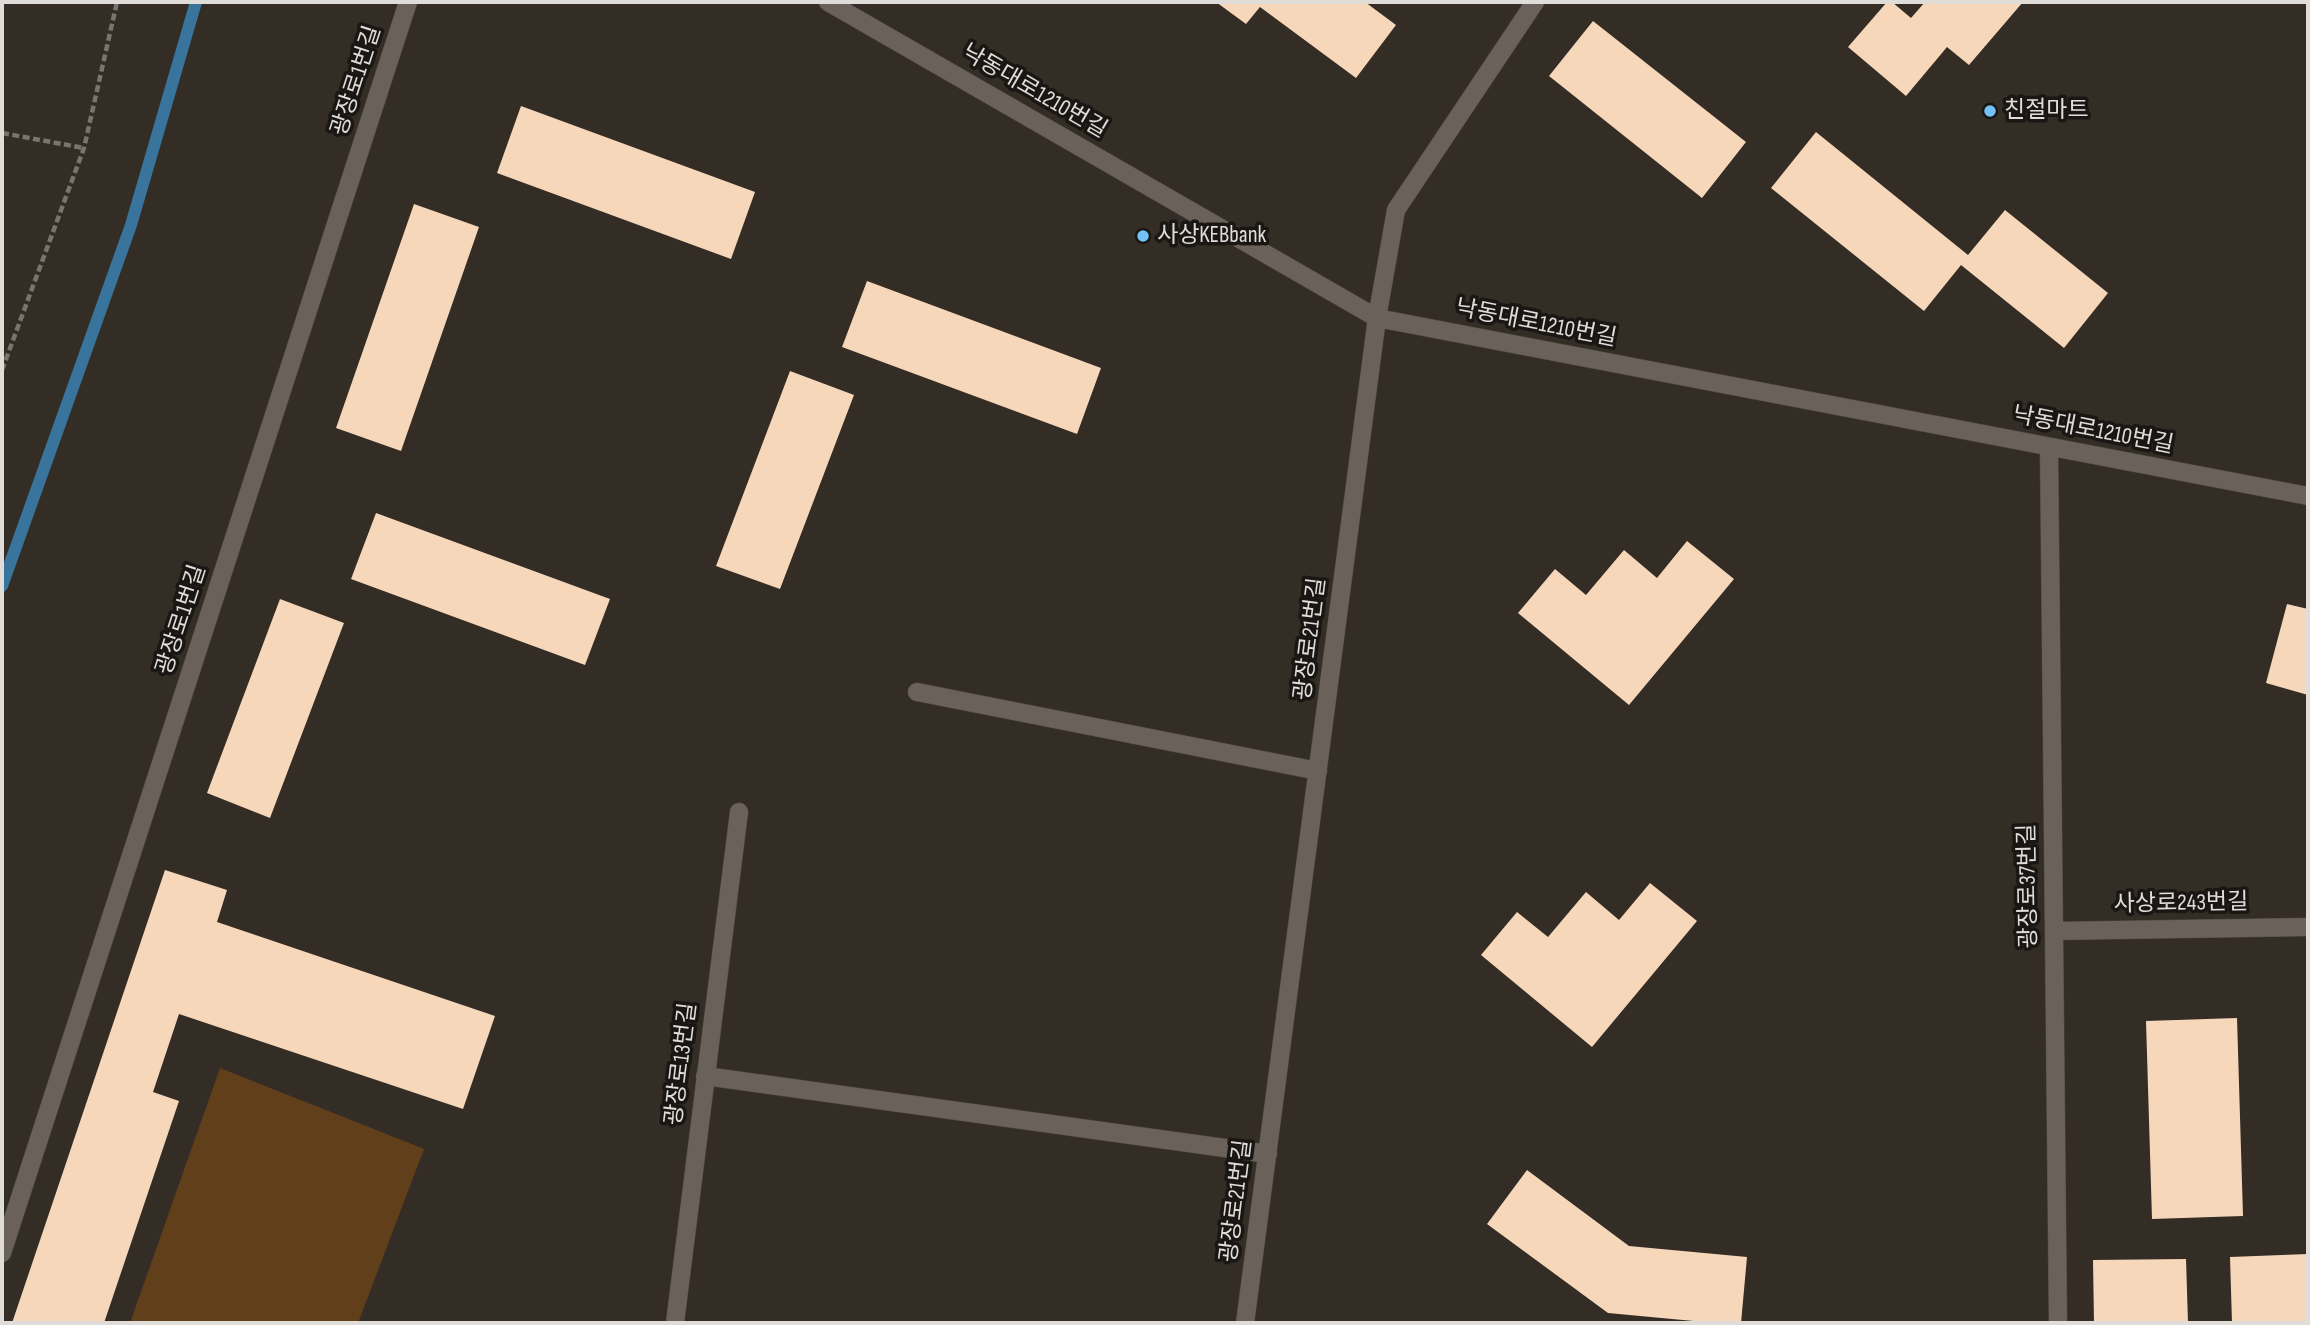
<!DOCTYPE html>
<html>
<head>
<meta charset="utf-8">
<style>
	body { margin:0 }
	#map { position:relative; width:2310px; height:1325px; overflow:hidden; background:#342d26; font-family:"Sofia Sans Condensed",sans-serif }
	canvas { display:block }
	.frame { position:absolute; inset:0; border:4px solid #e0dcd8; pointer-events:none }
</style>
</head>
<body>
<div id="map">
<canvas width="2310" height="1325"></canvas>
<div class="frame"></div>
</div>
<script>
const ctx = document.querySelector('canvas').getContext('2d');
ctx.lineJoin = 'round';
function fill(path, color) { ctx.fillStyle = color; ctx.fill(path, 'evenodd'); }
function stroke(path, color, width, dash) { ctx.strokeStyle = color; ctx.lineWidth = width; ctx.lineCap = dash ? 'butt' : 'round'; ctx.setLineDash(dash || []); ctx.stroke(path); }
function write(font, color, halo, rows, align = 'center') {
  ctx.font = font + ' "Sofia Sans Condensed","Noto Sans KR",sans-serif'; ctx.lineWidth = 7; ctx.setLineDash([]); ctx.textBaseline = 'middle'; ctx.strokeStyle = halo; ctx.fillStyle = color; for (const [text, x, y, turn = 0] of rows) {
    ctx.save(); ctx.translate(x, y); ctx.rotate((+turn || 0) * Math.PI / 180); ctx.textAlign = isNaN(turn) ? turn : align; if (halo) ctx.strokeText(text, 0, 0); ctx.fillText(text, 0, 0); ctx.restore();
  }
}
fill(new Path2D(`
	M 220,1068 L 424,1149 L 358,1323 L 130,1323 Z`), '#623f1b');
stroke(new Path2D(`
	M 2,586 L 131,225 L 196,2`), '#38749b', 12);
fill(new Path2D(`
	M 1216,2 L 1365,2 L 1396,25 L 1356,78 L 1260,7 L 1246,24 Z
	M 1887,2 L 1892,2 L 1911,18 L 1925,2 L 2023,2 L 1969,65 L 1947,47 L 1906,96 L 1848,47 Z
	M 1593,21 L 1746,142 L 1702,198 L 1549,76 Z
	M 521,106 L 755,192 L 731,259 L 497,173 Z
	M 1816,132 L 1968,255 L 2005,210 L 2108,293 L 2064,348 L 1961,265 L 1924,311 L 1771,188 Z
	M 414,204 L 479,227 L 401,451 L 336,428 Z
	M 867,281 L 1101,368 L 1077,434 L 842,347 Z
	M 790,371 L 854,395 L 780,589 L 716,566 Z
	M 376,513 L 610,599 L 585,665 L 351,579 Z
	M 1687,541 L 1734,579 L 1629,705 L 1518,613 L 1555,569 L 1586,595 L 1624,550 L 1657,578 Z
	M 280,599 L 344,623 L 270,818 L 207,793 Z
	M 2287,604 L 2308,609 L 2308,695 L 2266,683 Z
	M 165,870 L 227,890 L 217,922 L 495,1016 L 463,1109 L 179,1014 L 153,1092 L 179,1101 L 104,1323 L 12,1323 Z
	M 1650,883 L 1697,921 L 1592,1047 L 1481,955 L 1517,912 L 1548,937 L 1586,892 L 1619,920 Z
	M 2237,1018 L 2243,1216 L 2152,1219 L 2146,1021 Z
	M 1527,1170 L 1629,1246 L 1747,1257 L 1741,1323 L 1715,1323 L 1608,1313 L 1487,1224 Z
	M 2308,1254 L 2308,1323 L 2232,1323 L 2230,1257 Z
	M 2186,1259 L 2188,1323 L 2094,1323 L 2093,1260 Z`), '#f7d7ba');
const minor = new Path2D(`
	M 828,2 L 1377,318 L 2308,496
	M 2049,448 L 2058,1323
	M 917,692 L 1318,771
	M 2054,931 L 2308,927
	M 705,1076 L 1268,1154
	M 2,1253 L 408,2
	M 675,1323 L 739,812
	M 1245,1323 L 1377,318 L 1396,210 L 1535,2`);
stroke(minor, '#4e4943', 19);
stroke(new Path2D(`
	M 2,133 L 84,148
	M 2,370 L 84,148 L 117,2`), '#7a746e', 4.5, [7, 3.5]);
stroke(minor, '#69615a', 18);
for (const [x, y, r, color] of [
	[1990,111,7,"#73c1f5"],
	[1143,236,7,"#73c1f5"]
]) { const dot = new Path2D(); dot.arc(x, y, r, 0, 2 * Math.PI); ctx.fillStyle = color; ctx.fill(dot); stroke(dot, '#191613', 2.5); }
write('23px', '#e0dcd8', '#191613', [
	["광장로1번길",357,81,-72],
	["낙동대로1210번길",1034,92,30],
	["낙동대로1210번길",1536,324,11],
	["낙동대로1210번길",2093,431,11],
	["광장로1번길",182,620,-72],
	["광장로21번길",1311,639,-83],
	["광장로37번길",2029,886,-91],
	["사상로243번길",2181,904,-1],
	["광장로13번길",682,1064,-83],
	["광장로21번길",1237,1201,-83]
]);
write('23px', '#e0dcd8', '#191613', [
	["친절마트",2004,111],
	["사상KEBbank",1157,236]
], 'left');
</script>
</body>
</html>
